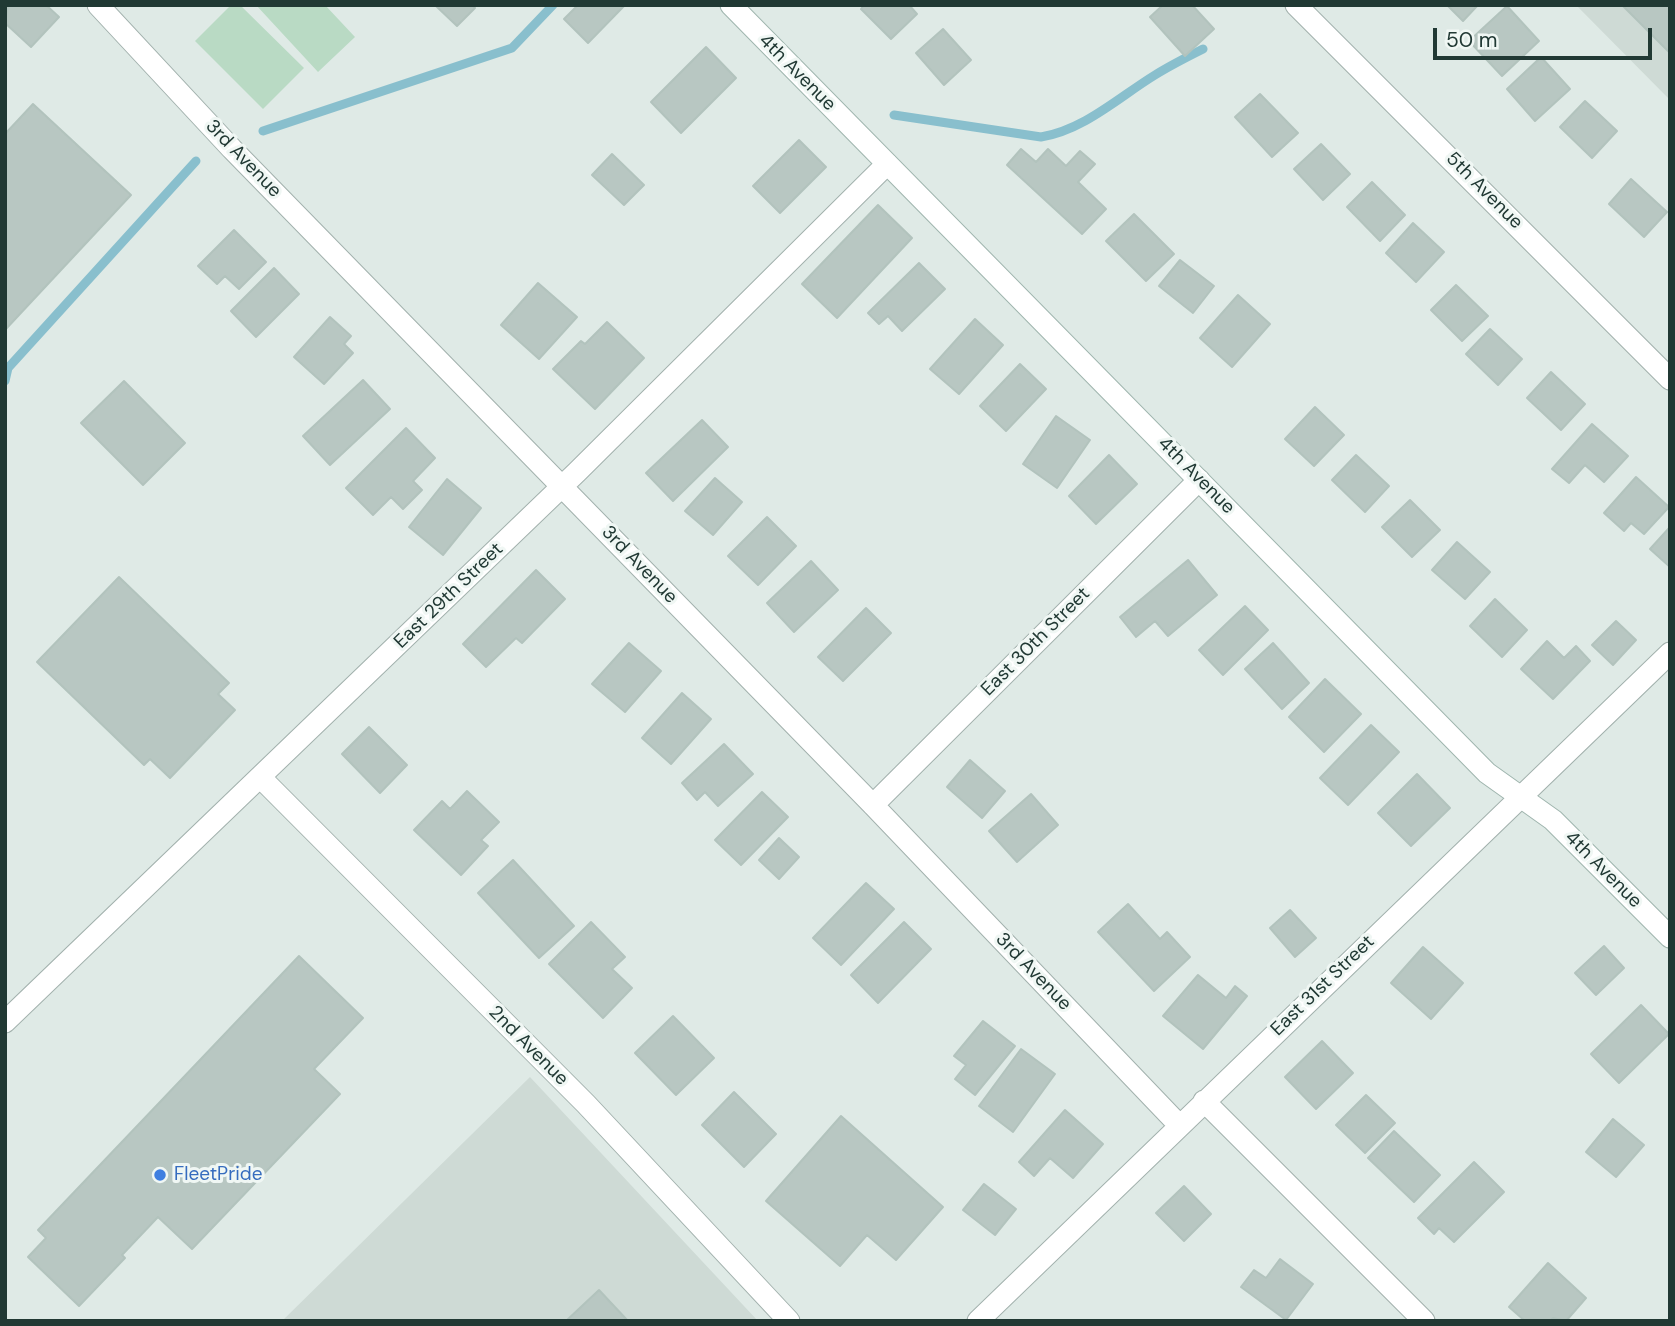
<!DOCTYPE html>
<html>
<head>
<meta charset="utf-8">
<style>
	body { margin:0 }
	#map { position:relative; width:1675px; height:1326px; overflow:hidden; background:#dfeae6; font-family:"DM Sans",sans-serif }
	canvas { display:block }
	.frame { position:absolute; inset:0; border:7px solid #213934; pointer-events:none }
	.scale { position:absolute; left:1433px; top:28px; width:219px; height:32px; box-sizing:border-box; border:4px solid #213934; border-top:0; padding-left:9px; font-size:21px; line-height:24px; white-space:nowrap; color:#213934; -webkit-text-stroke:5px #f0f7f4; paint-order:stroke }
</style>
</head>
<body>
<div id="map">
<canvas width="1675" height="1326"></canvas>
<div class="frame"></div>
<div class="scale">50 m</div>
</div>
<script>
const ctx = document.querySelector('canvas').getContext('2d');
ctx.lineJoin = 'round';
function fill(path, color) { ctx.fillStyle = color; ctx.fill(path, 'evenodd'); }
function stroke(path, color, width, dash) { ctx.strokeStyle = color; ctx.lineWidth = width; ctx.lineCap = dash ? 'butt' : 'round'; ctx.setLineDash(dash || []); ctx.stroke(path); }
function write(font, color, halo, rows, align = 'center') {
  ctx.font = font + ' "DM Sans",sans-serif'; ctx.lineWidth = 6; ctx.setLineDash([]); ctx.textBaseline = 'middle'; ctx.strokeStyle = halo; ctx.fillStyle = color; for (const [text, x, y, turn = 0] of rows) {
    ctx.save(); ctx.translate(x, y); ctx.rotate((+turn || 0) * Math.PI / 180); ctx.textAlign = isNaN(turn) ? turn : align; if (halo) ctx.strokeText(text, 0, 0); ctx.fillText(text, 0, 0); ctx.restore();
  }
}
fill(new Path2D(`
	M 1576,5 L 1670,5 L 1670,100 Z
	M 530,1077 L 758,1321 L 282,1321 Z`), '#cedad5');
fill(new Path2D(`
	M 231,5 L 240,5 L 304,68 L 263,109 L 195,41 Z
	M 256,5 L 325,5 L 355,37 L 318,72 Z`), '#b9dac4');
stroke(new Path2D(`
	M 894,115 L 1041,137 C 1084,130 1119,97 1155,75 C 1171,65 1187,57 1203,49
	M 263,131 L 512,48 L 553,5
	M 5,381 L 8,368 L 196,161`), '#89bfcd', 9);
const building = new Path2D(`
	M 8,5 L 46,5 L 59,17 L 31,47 L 5,23 Z
	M 472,5 L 475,8 L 457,26 L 436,6 Z
	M 578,5 L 625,5 L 588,43 L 564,19 Z
	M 864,5 L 909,5 L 917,14 L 891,39 L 861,9 Z
	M 1163,5 L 1192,5 L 1214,29 L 1185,56 L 1150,17 Z
	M 1447,5 L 1478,5 L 1463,21 Z
	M 1622,5 L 1670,5 L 1670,53 Z
	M 1507,6 L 1539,41 L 1502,76 L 1469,41 Z
	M 943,29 L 971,60 L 944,85 L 916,53 Z
	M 706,47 L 736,78 L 681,133 L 651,102 Z
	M 1541,57 L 1570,89 L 1535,121 L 1507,89 Z
	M 1260,94 L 1298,133 L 1272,157 L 1235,117 Z
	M 1585,101 L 1617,131 L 1592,158 L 1560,127 Z
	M 33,104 L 131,195 L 5,330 L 5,134 Z
	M 799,140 L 826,167 L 780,213 L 753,186 Z
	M 1321,144 L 1350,174 L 1323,200 L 1294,169 Z
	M 1021,149 L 1036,162 L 1048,149 L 1066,166 L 1080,151 L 1095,164 L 1078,182 L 1106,209 L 1082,234 L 1007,165 Z
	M 612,154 L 644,185 L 624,205 L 592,175 Z
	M 1631,179 L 1667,212 L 1644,237 L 1609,204 Z
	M 1372,182 L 1405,215 L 1380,241 L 1347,207 Z
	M 878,205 L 912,238 L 837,318 L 802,284 Z
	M 1134,214 L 1174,254 L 1146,281 L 1106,241 Z
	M 1413,223 L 1444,252 L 1416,282 L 1386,253 Z
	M 234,230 L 266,262 L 239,289 L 225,276 L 217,284 L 198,266 Z
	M 1180,260 L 1214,286 L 1193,313 L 1159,286 Z
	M 919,263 L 945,289 L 902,331 L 888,316 L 879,324 L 868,313 Z
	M 274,268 L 299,294 L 256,337 L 231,311 Z
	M 538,283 L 577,317 L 539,359 L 501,325 Z
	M 1456,285 L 1488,316 L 1462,341 L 1431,310 Z
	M 1238,295 L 1270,324 L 1232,367 L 1200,338 Z
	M 330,317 L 351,336 L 344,344 L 353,353 L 324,384 L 294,357 Z
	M 975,319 L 1003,345 L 959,394 L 930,369 Z
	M 607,322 L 644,358 L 595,409 L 553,369 L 581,341 L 585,344 Z
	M 1490,329 L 1522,359 L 1498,385 L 1466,354 Z
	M 1020,364 L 1046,389 L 1006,431 L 980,406 Z
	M 1551,372 L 1585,404 L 1561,430 L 1527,398 Z
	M 363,380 L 390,409 L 330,465 L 303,436 Z
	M 124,381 L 185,443 L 143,485 L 81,423 Z
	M 1315,407 L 1344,435 L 1314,466 L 1285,439 Z
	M 1056,416 L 1090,440 L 1057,488 L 1023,464 Z
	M 702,420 L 728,447 L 673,501 L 646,473 Z
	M 1592,424 L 1628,456 L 1604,482 L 1585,465 L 1569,483 L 1552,469 Z
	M 406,428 L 435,458 L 413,481 L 422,490 L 403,509 L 391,497 L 373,515 L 346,488 Z
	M 1109,455 L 1137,484 L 1096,524 L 1069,496 Z
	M 1356,455 L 1389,486 L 1365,512 L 1332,480 Z
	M 1636,477 L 1669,507 L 1644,534 L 1631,523 L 1624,531 L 1604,513 Z
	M 715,478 L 742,502 L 713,535 L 685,511 Z
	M 447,479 L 481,508 L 443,555 L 409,527 Z
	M 1410,500 L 1440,530 L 1412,557 L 1382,527 Z
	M 767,517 L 796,546 L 758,585 L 728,556 Z
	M 1670,527 L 1670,567 L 1650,549 Z
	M 1457,542 L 1490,572 L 1465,599 L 1432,570 Z
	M 1188,560 L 1217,595 L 1168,636 L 1155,621 L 1136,637 L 1120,617 Z
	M 811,561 L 838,590 L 794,632 L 767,603 Z
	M 536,570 L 565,599 L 522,643 L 516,638 L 486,667 L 463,644 Z
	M 119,577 L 229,683 L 218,694 L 235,710 L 170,778 L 150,759 L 144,765 L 37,662 Z
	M 1495,599 L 1527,630 L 1502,657 L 1470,626 Z
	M 1245,606 L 1268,630 L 1223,675 L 1199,650 Z
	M 866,608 L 891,633 L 843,681 L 818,657 Z
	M 1616,621 L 1636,640 L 1613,665 L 1592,645 Z
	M 1547,641 L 1564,658 L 1576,646 L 1590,661 L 1553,699 L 1521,669 Z
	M 629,643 L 661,671 L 625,712 L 592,684 Z
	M 1273,643 L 1309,683 L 1282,709 L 1245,669 Z
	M 1325,679 L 1361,714 L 1324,752 L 1289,717 Z
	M 682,693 L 711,719 L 671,764 L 642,738 Z
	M 1371,725 L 1399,752 L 1348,805 L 1320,778 Z
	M 369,727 L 407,765 L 380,793 L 342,754 Z
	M 724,744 L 753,774 L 718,806 L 705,792 L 697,800 L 682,783 Z
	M 970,760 L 1005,791 L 982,818 L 947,787 Z
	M 1417,774 L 1450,808 L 1411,846 L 1378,813 Z
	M 467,791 L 499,822 L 481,840 L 488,846 L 461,875 L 414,830 L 442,801 L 450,809 Z
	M 762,792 L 788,817 L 741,865 L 715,840 Z
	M 1031,794 L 1058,825 L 1017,862 L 989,831 Z
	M 779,838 L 799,857 L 779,879 L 759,860 Z
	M 513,860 L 574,926 L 539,958 L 478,893 Z
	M 866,883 L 894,909 L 841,965 L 813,938 Z
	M 1128,904 L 1160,939 L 1167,932 L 1190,957 L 1154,991 L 1098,932 Z
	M 1290,910 L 1316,938 L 1295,957 L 1270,928 Z
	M 591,922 L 625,957 L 612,969 L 632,988 L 603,1018 L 549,964 Z
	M 904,922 L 931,949 L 878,1003 L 851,975 Z
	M 1604,946 L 1624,968 L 1596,995 L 1575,973 Z
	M 1423,947 L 1463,983 L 1431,1019 L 1391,983 Z
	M 299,956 L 363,1018 L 314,1069 L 340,1094 L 192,1249 L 158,1217 L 122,1255 L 125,1258 L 79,1306 L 28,1257 L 46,1238 L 38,1230 Z
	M 1198,975 L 1226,998 L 1235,986 L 1247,996 L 1203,1049 L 1163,1016 Z
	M 1641,1005 L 1669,1034 L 1619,1083 L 1591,1054 Z
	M 673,1016 L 714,1058 L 676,1095 L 635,1053 Z
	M 983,1021 L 1015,1046 L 975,1095 L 955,1079 L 966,1065 L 954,1056 Z
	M 1322,1041 L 1353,1073 L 1316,1109 L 1285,1077 Z
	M 1021,1049 L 1055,1074 L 1013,1132 L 979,1106 Z
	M 734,1092 L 776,1134 L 744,1167 L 702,1125 Z
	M 1366,1095 L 1395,1123 L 1365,1153 L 1336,1125 Z
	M 1065,1110 L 1103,1144 L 1073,1178 L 1050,1158 L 1034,1176 L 1019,1162 Z
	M 841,1116 L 943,1207 L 896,1260 L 867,1235 L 840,1266 L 766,1201 Z
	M 1613,1119 L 1644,1145 L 1616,1177 L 1586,1152 Z
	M 1394,1131 L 1440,1175 L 1414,1202 L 1368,1158 Z
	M 1474,1162 L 1504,1192 L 1454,1242 L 1439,1228 L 1434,1234 L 1418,1218 Z
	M 984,1184 L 1016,1209 L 995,1235 L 963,1210 Z
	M 1184,1186 L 1211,1214 L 1184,1241 L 1156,1213 Z
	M 1280,1259 L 1313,1284 L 1286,1320 L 1241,1287 L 1254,1270 L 1266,1278 Z
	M 1548,1263 L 1586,1298 L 1566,1321 L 1553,1318 L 1550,1321 L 1525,1321 L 1509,1307 Z
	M 599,1290 L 628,1321 L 566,1321 Z`);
fill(building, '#b8c7c2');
stroke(building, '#b2c3bd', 2);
const street = new Path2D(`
	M 98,5 L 232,149 L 873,805 L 1179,1125
	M 1296,5 L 1670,379
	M 260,777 L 586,1104 L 789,1321
	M 873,805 L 1199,480
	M 5,1022 L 577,472 L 887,164
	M 1204,1101 L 1424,1321
	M 978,1321 L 1670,653`);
const secondary = new Path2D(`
	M 731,5 L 1487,773 L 1553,820 L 1670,937`);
stroke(street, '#a2b1ad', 23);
stroke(secondary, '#9fb5ae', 23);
stroke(street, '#fff', 21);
stroke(secondary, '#fff', 21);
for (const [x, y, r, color] of [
	[160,1175,7,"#3f7fe0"]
]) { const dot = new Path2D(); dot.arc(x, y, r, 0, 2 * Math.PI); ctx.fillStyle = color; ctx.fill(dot); stroke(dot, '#f0f7f4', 2.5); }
write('19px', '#213934', '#f0f7f4', [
	["4th Avenue",797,73,45],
	["3rd Avenue",243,159,46],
	["5th Avenue",1484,191,45],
	["4th Avenue",1196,476,45],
	["3rd Avenue",639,565,46],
	["East 29th Street",449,596,-44],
	["East 30th Street",1036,642,-45],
	["4th Avenue",1603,870,45],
	["3rd Avenue",1033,972,46],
	["East 31st Street",1323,986,-44],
	["2nd Avenue",528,1046,45]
]);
write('19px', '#366cbe', '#f0f7f4', [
	["FleetPride",174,1175]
], 'left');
</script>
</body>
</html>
